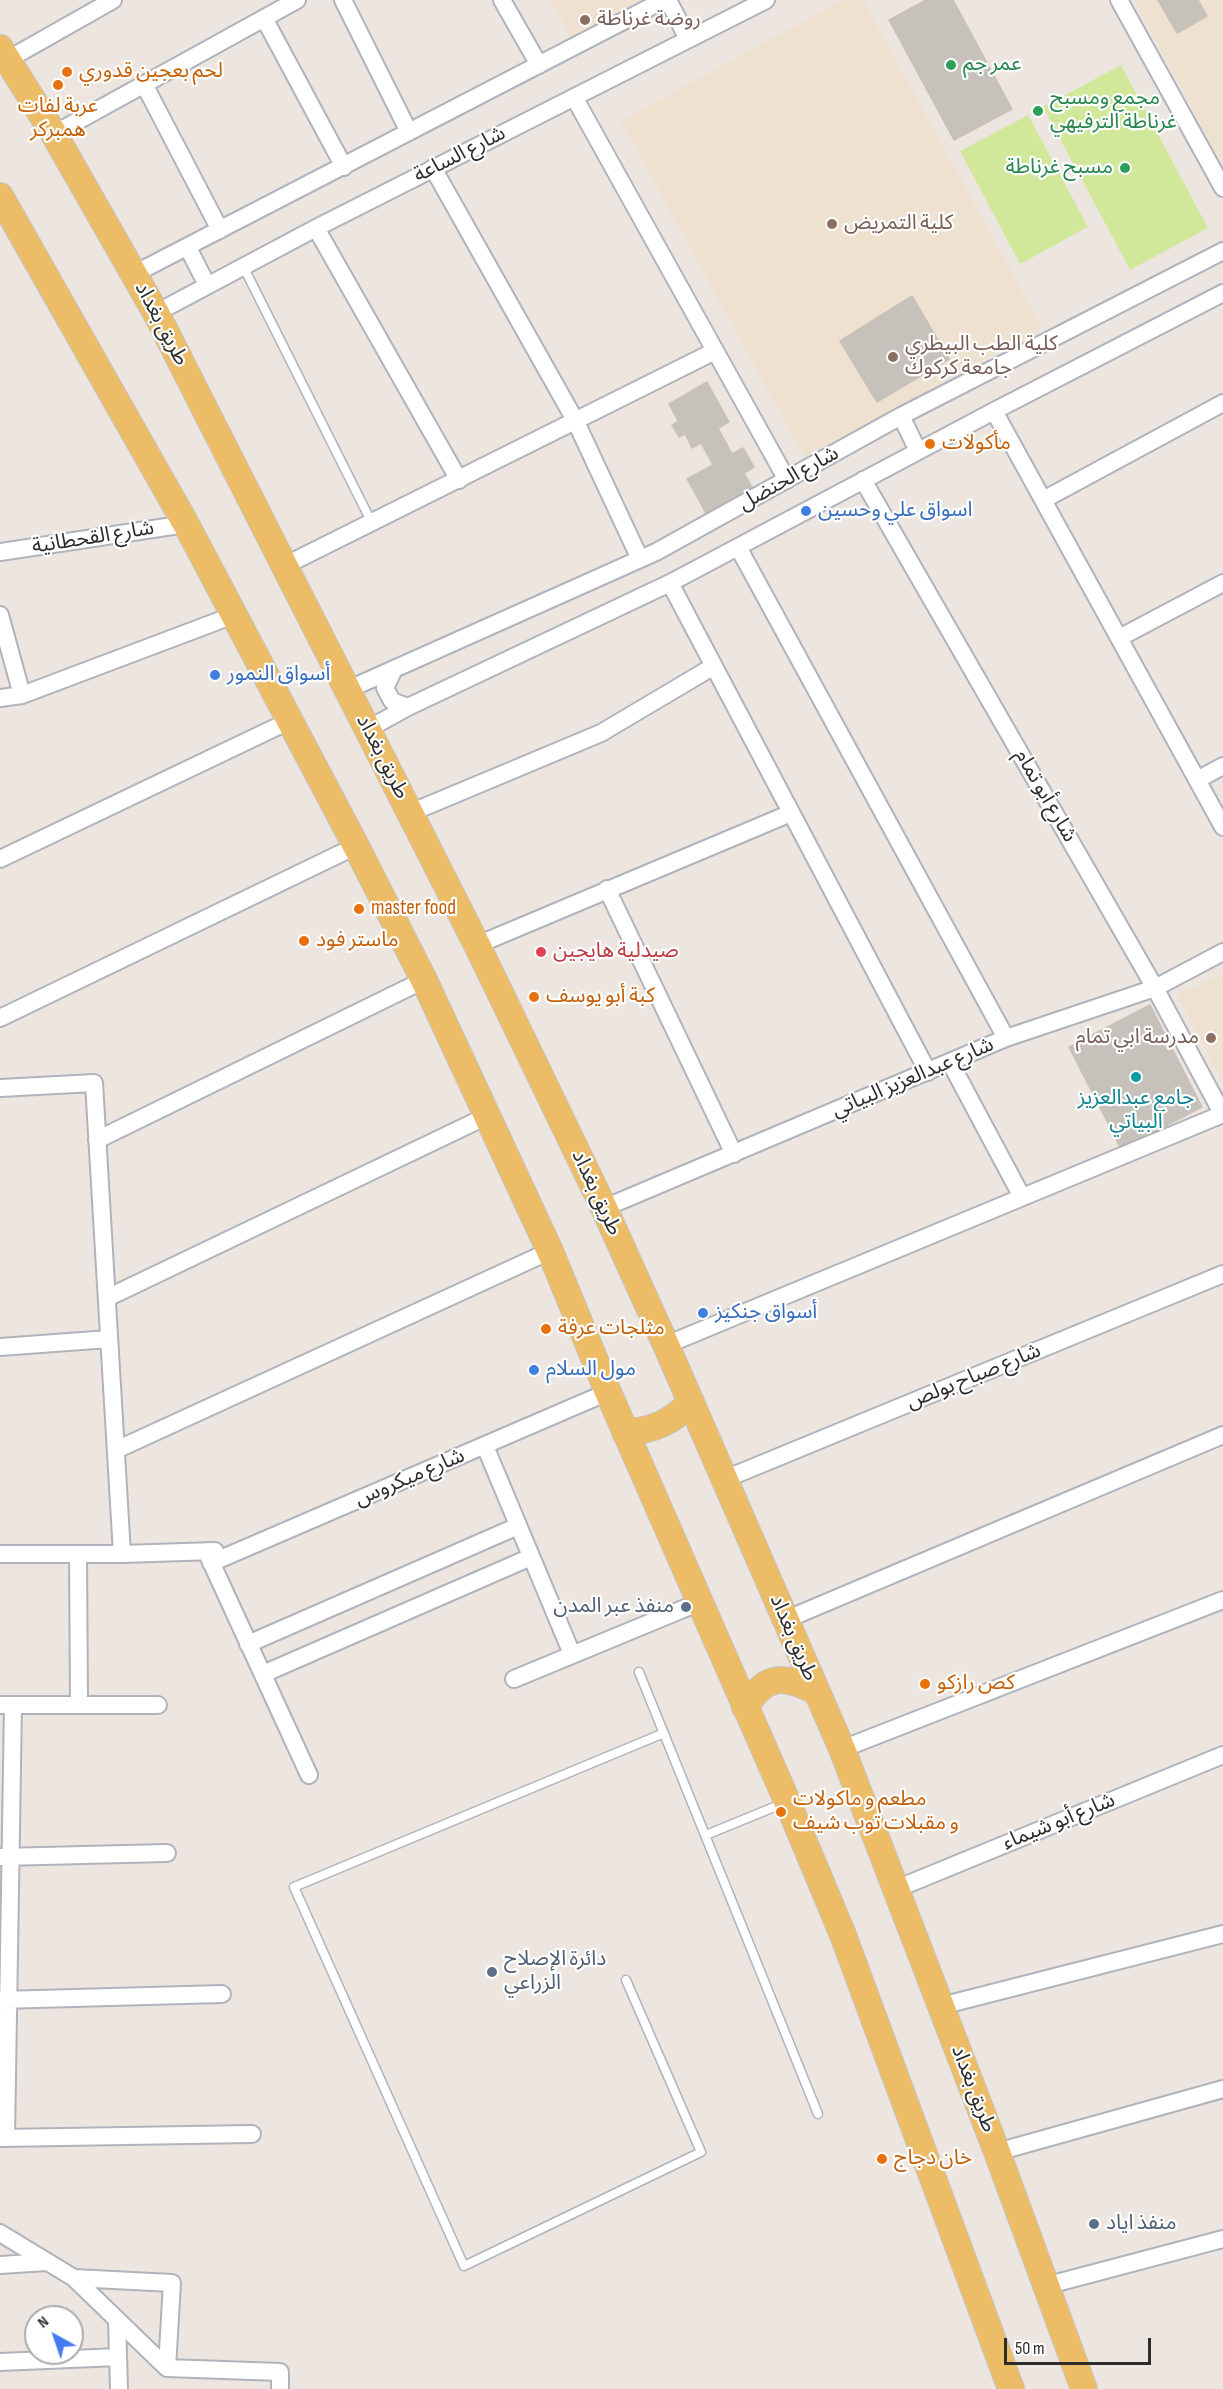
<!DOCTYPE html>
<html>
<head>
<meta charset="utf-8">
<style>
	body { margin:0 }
	#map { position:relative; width:1223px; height:2389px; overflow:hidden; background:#ede6e0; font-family:"Sofia Sans Condensed",sans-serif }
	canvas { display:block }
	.north { position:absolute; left:24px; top:2305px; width:60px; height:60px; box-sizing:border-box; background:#fff; border:2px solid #ababab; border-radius:50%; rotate:320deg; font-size:16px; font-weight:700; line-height:24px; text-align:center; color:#2c2c2c }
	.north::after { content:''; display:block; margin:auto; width:21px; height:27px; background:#467bf3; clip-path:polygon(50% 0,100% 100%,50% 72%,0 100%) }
	.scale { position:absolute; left:1004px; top:2338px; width:147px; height:27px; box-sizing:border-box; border:3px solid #2c2c2c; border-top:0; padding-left:8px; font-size:18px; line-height:21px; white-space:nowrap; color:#2c2c2c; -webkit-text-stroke:4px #fff; paint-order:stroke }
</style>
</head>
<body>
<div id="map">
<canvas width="1223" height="2389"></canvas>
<div class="north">N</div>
<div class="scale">50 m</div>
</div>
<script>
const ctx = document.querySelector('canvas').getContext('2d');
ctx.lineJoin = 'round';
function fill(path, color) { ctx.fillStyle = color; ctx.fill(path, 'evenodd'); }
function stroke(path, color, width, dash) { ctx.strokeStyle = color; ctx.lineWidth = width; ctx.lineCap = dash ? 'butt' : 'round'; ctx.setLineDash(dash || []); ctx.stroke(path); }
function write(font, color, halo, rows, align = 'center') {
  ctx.font = font + ' "Sofia Sans Condensed","Noto Sans Arabic",sans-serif'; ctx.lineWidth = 4.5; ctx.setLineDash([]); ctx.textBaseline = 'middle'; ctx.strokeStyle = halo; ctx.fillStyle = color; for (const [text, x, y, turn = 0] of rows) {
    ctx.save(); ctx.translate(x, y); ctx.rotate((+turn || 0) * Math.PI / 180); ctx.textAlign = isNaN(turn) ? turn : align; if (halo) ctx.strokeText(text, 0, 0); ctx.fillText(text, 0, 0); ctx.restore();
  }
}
fill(new Path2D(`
	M 550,0 L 646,0 L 572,40 Z
	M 842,0 L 863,0 L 1042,328 L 805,458 L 621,121 Z
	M 1134,0 L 1223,0 L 1223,167 Z
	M 1223,975 L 1223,1083 L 1176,994 Z`), '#eee1d0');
fill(new Path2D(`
	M 1121,65 L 1208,228 L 1130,270 L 1043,107 Z
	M 1028,115 L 1088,227 L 1020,264 L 960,151 Z`), '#d1e89b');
const building = new Path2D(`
	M 926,0 L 953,0 L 1012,109 L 954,140 L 889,20 Z
	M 1158,0 L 1198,0 L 1207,16 L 1177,33 Z
	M 912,296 L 949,359 L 877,402 L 840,341 Z
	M 707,382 L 729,422 L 718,428 L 732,454 L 743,448 L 754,467 L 744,473 L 752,487 L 706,513 L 687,479 L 713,465 L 701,443 L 692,448 L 685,434 L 679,437 L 672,425 L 678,421 L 669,404 Z
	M 1150,1005 L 1202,1107 L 1121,1149 L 1069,1047 Z`);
fill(building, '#c6c1bb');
stroke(building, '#c9c1b9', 1.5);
const service = new Path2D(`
	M 243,266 L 372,523
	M 639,1672 L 818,2114
	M 706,1835 L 784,1803
	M 626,1980 L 701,2152 L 464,2266 L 294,1887 L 664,1733`);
const minor = new Path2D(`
	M 343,0 L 409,132
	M 502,0 L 539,65
	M 668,0 L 688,39
	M 1119,0 L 1223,188
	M 264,18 L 344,167
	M 7,60 L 113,0
	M 144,84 L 220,230
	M 574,97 L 787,480
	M 54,134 L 297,0
	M 433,168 L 575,420 L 640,559
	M 316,228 L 459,480
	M 188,248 L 207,285
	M 134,274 L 664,0
	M 156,313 L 316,228 L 766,0
	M 994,411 L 1223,827
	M 901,416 L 918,451
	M 863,480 L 1155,988 L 1223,1115
	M 1043,500 L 1223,403
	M 738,547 L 1006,1038
	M 0,552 L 186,524
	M 284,566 L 715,351
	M 670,583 L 928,1072
	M 0,615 L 22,695
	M 1119,638 L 1223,583
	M 394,669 L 385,688 L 392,701 L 408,707
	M 347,690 L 656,552 L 901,416 L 1223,251
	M 0,698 L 22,695 L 234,615
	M 368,729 L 408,707 L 670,583 L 994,411 L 1223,293
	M 1197,780 L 1223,766
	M 410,813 L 601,733 L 714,666
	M 0,859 L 289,721
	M 607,889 L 734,1154
	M 477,945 L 791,813
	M 0,1018 L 356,846
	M 950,1062 L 1022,1197
	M 0,1088 L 94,1083 L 122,1554
	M 97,1140 L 424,980
	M 604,1208 L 1006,1038 L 1155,988 L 1223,952
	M 107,1298 L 487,1116
	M 666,1345 L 1223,1114
	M 0,1347 L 109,1339
	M 485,1446 L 572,1654
	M 116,1450 L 550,1251
	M 725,1479 L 1223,1274
	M 206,1551 L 309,1775
	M 0,1554 L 122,1554 L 215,1551
	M 78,1554 L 79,1705
	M 211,1563 L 608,1392
	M 785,1620 L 1223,1435
	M 248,1644 L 518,1526
	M 263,1674 L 531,1557
	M 514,1679 L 700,1602
	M 0,1705 L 158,1705
	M 842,1749 L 1223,1600
	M 1,1857 L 167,1853
	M 896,1889 L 1223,1755
	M 0,2000 L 222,1994
	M 941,2006 L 1223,1934
	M 0,2138 L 252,2134
	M 6,2138 L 13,1705
	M 997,2152 L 1223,2089
	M 0,2233 L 74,2278 L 167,2368 L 280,2372 L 280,2389
	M 0,2265 L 47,2262
	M 74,2278 L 172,2283 L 167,2368
	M 1045,2286 L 1223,2239
	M 117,2320 L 119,2389
	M 0,2362 L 118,2357`);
const primary = new Path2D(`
	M 0,48 L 54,134 L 156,313 L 477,945 L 604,1208 L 666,1345 L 842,1749 L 997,2152 L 1084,2389
	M 0,196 L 186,524 L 356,846 L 424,980 L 550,1251 L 608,1392 L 787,1801 L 843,1935 L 1011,2389
	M 625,1432 C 653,1431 672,1422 691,1402
	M 745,1707 C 767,1673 784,1675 817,1692`);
stroke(service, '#b0b3bc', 11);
stroke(minor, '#b0b3bc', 20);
stroke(primary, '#c4c4c4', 28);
stroke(service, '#fff', 8);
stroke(minor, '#fff', 16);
stroke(primary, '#ecbd66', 26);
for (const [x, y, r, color] of [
	[585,20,6,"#8d6e63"],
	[951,65,6,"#2e9e5b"],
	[67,72,6,"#e8710a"],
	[58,85,6,"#e8710a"],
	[1038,111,6,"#2e9e5b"],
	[1125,168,6,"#2e9e5b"],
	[832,224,6,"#8d6e63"],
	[893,357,6,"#8d6e63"],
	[930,444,6,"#e8710a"],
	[806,511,6,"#3f7fe0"],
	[215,675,6,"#3f7fe0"],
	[359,909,6,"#e8710a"],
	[304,941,6,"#e8710a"],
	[541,952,6,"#e0444e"],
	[534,997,6,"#e8710a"],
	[1211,1038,6,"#8d6e63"],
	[1136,1077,6,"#0f9aa8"],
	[703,1313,6,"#3f7fe0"],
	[546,1329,6,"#e8710a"],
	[534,1370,6,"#3f7fe0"],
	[686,1607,6,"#5c6f8a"],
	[925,1684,6,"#e8710a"],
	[781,1812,6,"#e8710a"],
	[492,1972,6,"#5c6f8a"],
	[882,2159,6,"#e8710a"],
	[1094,2224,6,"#5c6f8a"]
]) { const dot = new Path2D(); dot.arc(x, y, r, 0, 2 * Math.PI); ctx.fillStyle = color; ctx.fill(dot); stroke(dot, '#fff', 2); }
write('21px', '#785e54', '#fff', [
	["روضة غرناطة",597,20],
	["كلية التمريض",844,224],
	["كلية الطب البيطري",905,345],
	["جامعة كركوك",905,369],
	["مدرسة ابي تمام",1199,1038,"right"]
], 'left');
write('21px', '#27864d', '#fff', [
	["عمر جم",963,65],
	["مجمع ومسبح",1050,99],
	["غرناطة الترفيهي",1050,123],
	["مسبح غرناطة",1113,168,"right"]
], 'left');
write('21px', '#c56008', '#fff', [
	["لحم بعجين قدوري",79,72],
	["عربة لفات",58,107,"center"],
	["همبركر",58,131,"center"],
	["مأكولات",942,444],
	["master food",371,909],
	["ماستر فود",316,941],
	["كبة أبو يوسف",546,997],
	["مثلجات عرفة",558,1329],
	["كص رازكو",937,1684],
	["مطعم و ماكولات",793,1800],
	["و مقبلات توب شيف",793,1824],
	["خان دجاج",894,2159]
], 'left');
write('21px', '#2c2c2c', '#fff', [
	["شارع الساعة",460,155,-27],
	["طريق بغداد",161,324,62],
	["شارع الحنضل",789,479,-29],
	["شارع القحطانية",93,538,-9],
	["طريق بغداد",382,757,63],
	["شارع أبو تمام",1045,796,60],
	["شارع عبدالعزيز البياتي",913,1078,-23],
	["طريق بغداد",596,1193,65],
	["شارع صباح بولص",974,1377,-22],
	["شارع ميكروس",410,1478,-23],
	["طريق بغداد",793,1638,67],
	["شارع أبو شيماء",1059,1822,-22],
	["طريق بغداد",973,2089,69]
]);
write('21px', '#366cbe', '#fff', [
	["اسواق علي وحسين",818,511],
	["أسواق النمور",227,675],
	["أسواق جنكيز",715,1313],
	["مول السلام",546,1370]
], 'left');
write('21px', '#be3a42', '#fff', [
	["صيدلية هايجين",553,952]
], 'left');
write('21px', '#0d838f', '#fff', [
	["جامع عبدالعزيز",1136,1099],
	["البياتي",1136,1123]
]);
write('21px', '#4e5e75', '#fff', [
	["منفذ عبر المدن",674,1607,"right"],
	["دائرة الإصلاح",504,1960],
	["الزراعي",504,1984],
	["منفذ اياد",1106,2224]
], 'left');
</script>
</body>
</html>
